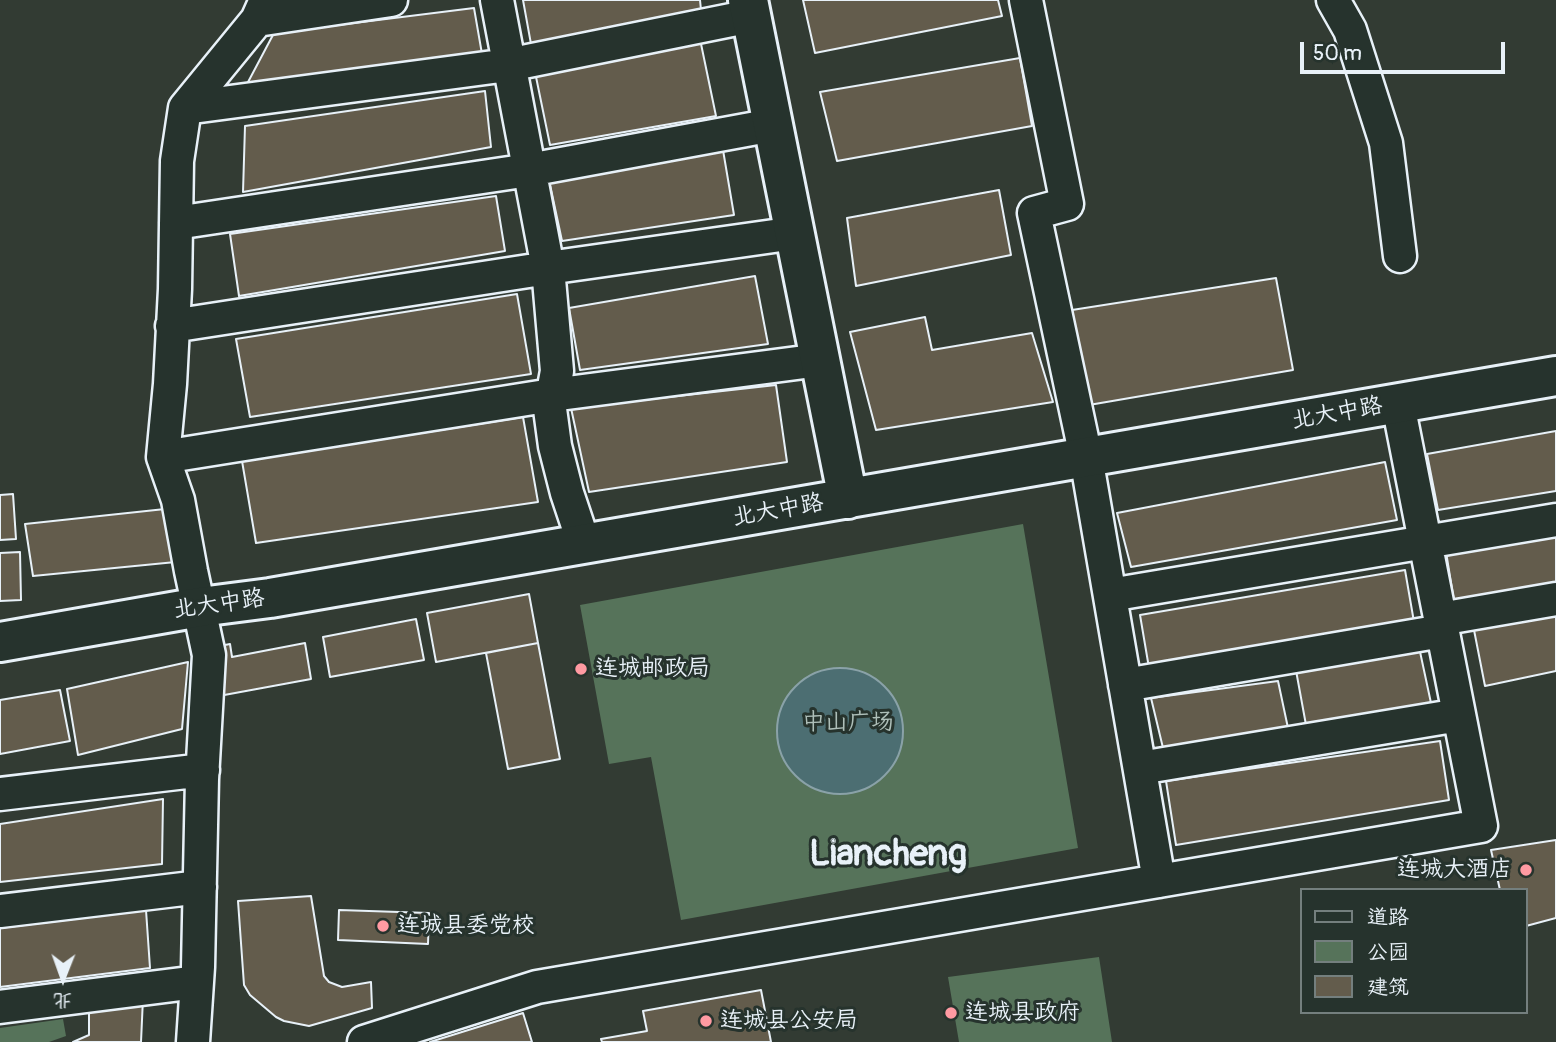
<!DOCTYPE html>
<html>
<head>
<meta charset="utf-8">
<style>
	body { margin:0 }
	#map { position:relative; width:1556px; height:1042px; overflow:hidden; background:#323b33; font-family:Pangolin,"LXGW WenKai TC",sans-serif }
	canvas { display:block }
	.legend { position:absolute; left:1300px; top:888px; width:228px; height:126px; box-sizing:border-box; background:#26332d; border:2px solid #747f7e; margin:0; padding:9px 12px; list-style:none; font-size:21px; color:#e8f1f8 }
	.legend li { display:flex; align-items:center; gap:14px; height:35px }
	.legend b { width:35px; border:2px solid #747f7e }
	.north { position:absolute; left:28px; top:944px; width:70px; height:70px; -webkit-text-stroke:5px #26332d; paint-order:stroke; rotate:181deg; font-size:19px; font-weight:700; line-height:28px; text-align:center; color:#e8f1f8 }
	.north::after { content:''; display:block; margin:auto; width:24px; height:32px; background:#e8f1f8; clip-path:polygon(50% 0,100% 100%,50% 72%,0 100%) }
	.scale { position:absolute; left:1300px; top:42px; width:205px; height:32px; box-sizing:border-box; border:4px solid #e8f1f8; border-top:0; padding-left:9px; font-size:21px; line-height:24px; white-space:nowrap; color:#e8f1f8; -webkit-text-stroke:5px #26332d; paint-order:stroke }
</style>
</head>
<body>
<div id="map">
<canvas width="1556" height="1042"></canvas>
<ul class="legend">
<li><b style="height:9px;background:#26332d"></b>道路</li>
<li><b style="height:19px;background:#56735a"></b>公园</li>
<li><b style="height:19px;background:#635c4c"></b>建筑</li>
</ul>
<div class="north">北</div>
<div class="scale">50 m</div>
</div>
<script>
const ctx = document.querySelector('canvas').getContext('2d');
ctx.lineJoin = 'round';
function fill(path, color) { ctx.fillStyle = color; ctx.fill(path, 'evenodd'); }
function stroke(path, color, width, dash) { ctx.strokeStyle = color; ctx.lineWidth = width; ctx.lineCap = dash ? 'butt' : 'round'; ctx.setLineDash(dash || []); ctx.stroke(path); }
function write(font, color, halo, rows, align = 'center') {
  ctx.font = font + ' Pangolin,"LXGW WenKai TC",sans-serif'; ctx.lineWidth = 6; ctx.setLineDash([]); ctx.textBaseline = 'middle'; ctx.strokeStyle = halo; ctx.fillStyle = color; for (const [text, x, y, turn = 0] of rows) {
    ctx.save(); ctx.translate(x, y); ctx.rotate((+turn || 0) * Math.PI / 180); ctx.textAlign = isNaN(turn) ? turn : align; if (halo) ctx.strokeText(text, 0, 0); ctx.fillText(text, 0, 0); ctx.restore();
  }
}
fill(new Path2D(`
	M 1023,524 L 1078,848 L 681,920 L 651,757 L 609,764 L 580,605 Z
	M 1099,957 L 1112,1042 L 959,1042 L 948,977 Z
	M 63,1019 L 66,1036 L 49,1042 L 0,1042 L 0,1028 Z`), '#56735a');
const water = new Path2D(`
	M777 731a63 63 0 1 1 126 0a63 63 0 1 1-126 0Z`);
fill(water, '#4c6e72');
stroke(water, '#8aa2a8', 2);
const building = new Path2D(`
	M 523,0 L 700,0 L 701,10 L 531,44 Z
	M 803,0 L 998,0 L 1002,16 L 815,53 Z
	M 474,8 L 482,54 L 247,84 L 274,33 Z
	M 700,39 L 716,116 L 550,145 L 535,72 Z
	M 1020,58 L 1032,126 L 837,161 L 820,92 Z
	M 485,91 L 491,147 L 243,192 L 245,126 Z
	M 723,150 L 734,215 L 562,241 L 549,180 Z
	M 999,190 L 1011,255 L 856,286 L 847,218 Z
	M 496,196 L 505,251 L 239,296 L 230,234 Z
	M 755,276 L 768,344 L 580,370 L 569,308 Z
	M 1276,278 L 1293,370 L 1089,405 L 1072,310 Z
	M 517,294 L 531,374 L 250,417 L 236,339 Z
	M 925,317 L 932,350 L 1032,333 L 1053,402 L 876,430 L 850,332 Z
	M 776,385 L 787,462 L 589,492 L 571,408 Z
	M 523,417 L 538,502 L 256,543 L 242,461 Z
	M 1556,431 L 1556,491 L 1438,510 L 1427,454 Z
	M 1385,462 L 1397,520 L 1131,567 L 1117,513 Z
	M 13,494 L 16,539 L 0,540 L 0,495 Z
	M 193,506 L 196,560 L 33,576 L 25,524 Z
	M 1556,534 L 1556,584 L 1454,601 L 1446,552 Z
	M 20,552 L 21,600 L 0,601 L 0,553 Z
	M 1405,570 L 1414,622 L 1149,668 L 1140,615 Z
	M 529,594 L 538,643 L 436,662 L 427,613 Z
	M 1556,615 L 1556,671 L 1485,686 L 1474,630 Z
	M 416,619 L 424,660 L 330,677 L 323,637 Z
	M 305,643 L 311,679 L 208,698 L 199,650 L 230,644 L 232,657 Z
	M 538,643 L 560,759 L 508,769 L 486,653 Z
	M 1419,647 L 1431,703 L 1306,725 L 1295,665 Z
	M 188,662 L 182,729 L 78,755 L 67,689 Z
	M 1278,681 L 1288,728 L 1163,748 L 1151,698 Z
	M 60,690 L 70,741 L 0,754 L 0,700 Z
	M 1440,741 L 1449,800 L 1176,845 L 1166,781 Z
	M 163,799 L 162,864 L 0,882 L 0,824 Z
	M 1556,840 L 1556,918 L 1526,926 L 1526,890 L 1500,890 L 1491,850 Z
	M 311,896 L 324,976 L 329,982 L 342,987 L 371,982 L 372,1008 L 309,1026 L 284,1021 L 276,1017 L 250,995 L 244,985 L 238,901 Z
	M 146,910 L 150,968 L 0,987 L 0,928 Z
	M 339,910 L 429,913 L 428,944 L 338,940 Z
	M 761,990 L 771,1042 L 602,1042 L 601,1039 L 647,1031 L 643,1011 Z
	M 143,998 L 141,1042 L 73,1042 L 89,1035 L 89,1011 Z
	M 523,1013 L 532,1042 L 430,1042 Z`);
fill(building, '#635c4c');
stroke(building, '#e8f1f8', 2);
const street = new Path2D(`
	M 497,0 L 548,268 L 557,371 L 550,409 L 555,446 L 567,493 L 584,544
	M 1026,0 L 1067,204 L 1034,213 L 1086,457 L 1159,881
	M 1333,0 L 1350,30 L 1386,143 L 1400,256
	M 257,20 L 391,0
	M 185,108 L 508,65 L 751,16
	M 176,223 L 529,170 L 773,125
	M 172,326 L 548,268 L 795,233
	M 163,457 L 552,395 L 820,360
	M 1110,595 L 1556,520
	M 1440,619 L 1556,599
	M 1125,685 L 1442,631
	M 1140,768 L 1459,715
	M 0,794 L 203,770
	M 0,911 L 200,887
	M 0,1007 L 197,982
	M 193,1042 L 198,967 L 202,779 L 209,655 L 191,571 L 178,500 L 163,457 L 170,384 L 175,289 L 177,161 L 185,108 L 257,20 L 266,0
	M 364,1042 L 537,987 L 1481,826 L 1398,404`);
const secondary = new Path2D(`
	M 748,0 L 848,499
	M 0,642 L 200,607 L 270,598 L 1556,376`);
stroke(street, '#e8f1f8', 37);
stroke(secondary, '#e8f1f8', 44);
stroke(street, '#26332d', 32);
stroke(secondary, '#26332d', 38);
for (const [x, y, r, color] of [
	[581,669,7,"#ff9aa2"],
	[1526,870,7,"#ff9aa2"],
	[383,926,7,"#ff9aa2"],
	[951,1013,7,"#ff9aa2"],
	[706,1021,7,"#ff9aa2"]
]) { const dot = new Path2D(); dot.arc(x, y, r, 0, 2 * Math.PI); ctx.fillStyle = color; ctx.fill(dot); stroke(dot, '#26332d', 2.5); }
write('23px', '#e8f1f8', '#26332d', [
	["北大中路",1337,414,-10],
	["北大中路",778,511,-10],
	["北大中路",219,605,-8]
]);
write('23px', '#e8f1f8', '#26332d', [
	["连城邮政局",595,669],
	["连城大酒店",1512,870,"right"],
	["连城县委党校",397,926],
	["连城县政府",965,1013],
	["连城县公安局",720,1021]
], 'left');
write('23px', '#aebfb9', '#26332d', [
	["中山广场",848,723]
]);
write('bold 37px', '#e8f1f8', '#26332d', [
	["Liancheng",888,856]
]);
</script>
</body>
</html>
